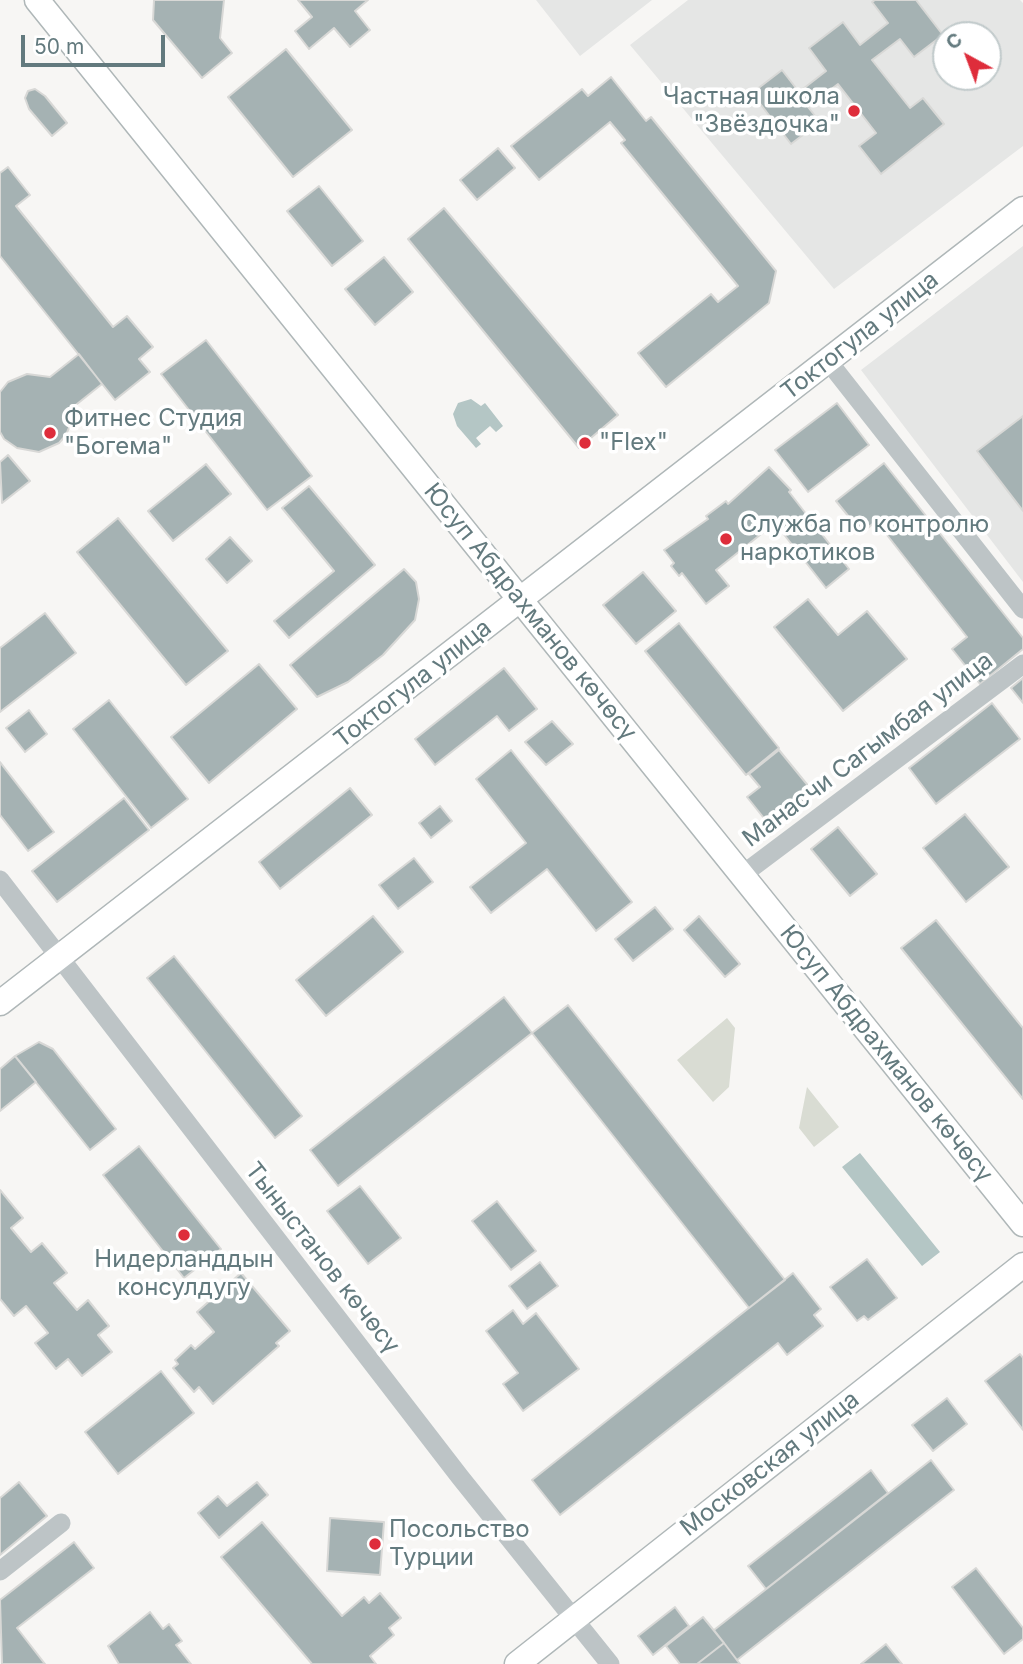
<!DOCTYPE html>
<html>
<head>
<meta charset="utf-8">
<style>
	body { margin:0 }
	#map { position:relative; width:1023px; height:1664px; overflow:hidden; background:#f7f6f4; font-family:Inter,sans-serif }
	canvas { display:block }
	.north { position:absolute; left:932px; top:21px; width:70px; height:70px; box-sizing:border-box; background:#fff; border:2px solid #c1cacb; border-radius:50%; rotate:319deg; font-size:19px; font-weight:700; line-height:28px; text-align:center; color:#637a7e }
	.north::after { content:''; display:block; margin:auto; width:24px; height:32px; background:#de2d3b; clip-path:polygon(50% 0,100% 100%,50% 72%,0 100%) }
	.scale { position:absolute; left:21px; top:35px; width:144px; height:32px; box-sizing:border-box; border:4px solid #637a7e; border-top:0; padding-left:9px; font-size:21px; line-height:24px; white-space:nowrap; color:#637a7e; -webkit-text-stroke:5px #fff; paint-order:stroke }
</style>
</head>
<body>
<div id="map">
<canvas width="1023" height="1664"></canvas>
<div class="north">С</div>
<div class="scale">50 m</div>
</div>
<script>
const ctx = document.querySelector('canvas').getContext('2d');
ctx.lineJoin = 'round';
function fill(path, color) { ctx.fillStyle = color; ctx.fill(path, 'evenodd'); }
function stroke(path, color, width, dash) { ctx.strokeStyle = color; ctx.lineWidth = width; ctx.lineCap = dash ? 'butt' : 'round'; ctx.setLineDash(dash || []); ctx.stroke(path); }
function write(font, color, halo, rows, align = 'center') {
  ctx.font = font + ' Inter,sans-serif'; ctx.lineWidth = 7; ctx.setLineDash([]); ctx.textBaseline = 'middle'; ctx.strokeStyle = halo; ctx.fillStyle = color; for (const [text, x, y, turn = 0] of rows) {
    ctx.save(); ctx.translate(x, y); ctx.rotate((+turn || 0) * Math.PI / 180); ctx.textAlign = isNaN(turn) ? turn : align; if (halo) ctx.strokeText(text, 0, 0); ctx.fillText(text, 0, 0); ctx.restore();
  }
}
fill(new Path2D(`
	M 536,0 L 652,0 L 580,56 Z
	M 688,0 L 1020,0 L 1023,3 L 1023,146 L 834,289 L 630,45 ZM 946,35 L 988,35 L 988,77 L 946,77 Z
	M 1023,246 L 1023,582 L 861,370 Z`), '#e5e6e5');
fill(new Path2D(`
	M 727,1018 L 735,1028 L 729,1087 L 713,1102 L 677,1060 Z
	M 807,1087 L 839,1127 L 814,1147 L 799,1128 Z`), '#d9dcd3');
fill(new Path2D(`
	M 471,399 L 481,406 L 485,403 L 503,426 L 496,432 L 490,426 L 476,438 L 481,444 L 476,448 L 457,426 L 453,414 L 458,403 Z
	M 860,1153 L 940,1252 L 922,1266 L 842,1167 Z`), '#b4c6c5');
const building = new Path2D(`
	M 154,0 L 224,0 L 220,38 L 232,53 L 202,78 L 153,20 Z
	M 298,0 L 368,0 L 355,11 L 370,30 L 350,47 L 334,28 L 309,49 L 295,31 L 312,17 Z
	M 875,0 L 916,0 L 943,35 L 914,57 L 900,39 L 872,60 L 910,108 L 923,98 L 944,124 L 881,174 L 859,146 L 876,133 L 838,84 L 808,107 L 820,122 L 791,144 L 752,93 L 782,70 L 799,92 L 826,71 L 809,48 L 843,22 L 860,45 L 888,23 L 872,2 Z
	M 286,49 L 352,130 L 293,177 L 228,97 Z
	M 611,77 L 646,121 L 651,117 L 776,271 L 769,303 L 666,387 L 638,353 L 711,294 L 718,302 L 738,286 L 621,143 L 625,140 L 610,122 L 539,180 L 511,146 L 582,89 L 588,96 Z
	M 35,89 L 45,96 L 67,123 L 52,136 L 29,109 L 25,98 L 28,91 Z
	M 498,148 L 515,168 L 477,200 L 460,180 Z
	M 8,167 L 30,195 L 16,206 L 113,327 L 127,316 L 153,347 L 139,359 L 150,372 L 115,400 L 0,256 L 0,173 Z
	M 319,186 L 363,241 L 332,266 L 287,211 Z
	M 444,208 L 618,415 L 579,448 L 408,239 Z
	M 384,257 L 413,292 L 375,325 L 345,289 Z
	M 206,340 L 312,476 L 267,510 L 161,374 Z
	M 79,354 L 102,384 L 72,408 L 73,418 L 66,435 L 59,443 L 39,452 L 17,448 L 4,439 L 0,432 L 0,392 L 8,382 L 27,374 L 50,377 Z
	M 837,403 L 869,445 L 808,492 L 775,450 Z
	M 1023,416 L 1023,511 L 977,451 Z
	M 8,455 L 30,481 L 2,503 L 0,462 Z
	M 884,463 L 1023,638 L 1023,649 L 980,684 L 952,649 L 967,637 L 876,521 L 862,533 L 836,501 Z
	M 206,464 L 231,494 L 173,541 L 148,511 Z
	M 769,467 L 791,490 L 789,492 L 849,569 L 826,588 L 775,523 L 716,570 L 729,586 L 706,604 L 682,573 L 679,576 L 671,566 L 674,563 L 664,550 L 708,519 L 706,516 L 726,501 L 728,504 Z
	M 309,486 L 375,565 L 289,638 L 274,621 L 334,571 L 282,508 Z
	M 118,518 L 228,651 L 186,685 L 77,552 Z
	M 230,537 L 252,561 L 227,583 L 206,559 Z
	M 404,569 L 416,582 L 419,599 L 415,620 L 383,655 L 348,682 L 317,697 L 290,665 Z
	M 643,572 L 676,611 L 636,644 L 603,605 Z
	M 808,599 L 838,635 L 867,611 L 907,659 L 843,711 L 774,627 Z
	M 45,613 L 76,653 L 0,712 L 0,648 Z
	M 679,623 L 779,748 L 746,775 L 645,651 Z
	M 259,664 L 297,709 L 209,783 L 171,737 Z
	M 504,668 L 537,709 L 509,731 L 497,716 L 435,765 L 415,739 Z
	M 1023,678 L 1023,703 L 1011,688 Z
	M 109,700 L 188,799 L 151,828 L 73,729 Z
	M 992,703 L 1020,739 L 936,804 L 909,768 Z
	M 29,710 L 47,734 L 25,752 L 6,728 Z
	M 552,721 L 573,744 L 546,765 L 525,742 Z
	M 511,750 L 632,902 L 596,931 L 547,869 L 491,913 L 470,887 L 526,843 L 476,779 Z
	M 779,750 L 814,793 L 771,827 L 747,797 L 760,787 L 749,774 Z
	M 0,762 L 54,832 L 28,851 L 0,815 Z
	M 350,788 L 372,815 L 280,889 L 259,862 Z
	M 124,798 L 149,830 L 57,902 L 32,871 Z
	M 440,806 L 452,821 L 431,838 L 419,823 Z
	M 965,814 L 1009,867 L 966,902 L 923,848 Z
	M 838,827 L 877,874 L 850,896 L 811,849 Z
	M 414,858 L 433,882 L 398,909 L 379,885 Z
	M 655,907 L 673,929 L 633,961 L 615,939 Z
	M 373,916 L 403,952 L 326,1016 L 296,980 Z
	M 699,916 L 740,964 L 725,977 L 684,930 Z
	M 936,920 L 1023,1028 L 1023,1099 L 901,948 Z
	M 174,956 L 302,1116 L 275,1138 L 147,978 Z
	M 504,997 L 532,1033 L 338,1186 L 310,1150 Z
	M 568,1005 L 785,1280 L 749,1308 L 532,1033 Z
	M 39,1042 L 53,1049 L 116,1129 L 90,1150 L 15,1056 Z
	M 15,1056 L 36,1082 L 0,1111 L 0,1069 Z
	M 139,1146 L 221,1249 L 184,1278 L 103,1175 Z
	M 360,1186 L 401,1238 L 368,1264 L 327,1211 Z
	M 0,1190 L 23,1218 L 11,1228 L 31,1252 L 42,1243 L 67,1273 L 54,1283 L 77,1310 L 88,1300 L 109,1326 L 98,1335 L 112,1352 L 82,1376 L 68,1359 L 56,1369 L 35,1343 L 48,1333 L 26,1306 L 14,1316 L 0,1299 Z
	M 497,1201 L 536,1251 L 511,1270 L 472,1221 Z
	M 867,1259 L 897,1298 L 868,1320 L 864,1316 L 857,1321 L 830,1287 Z
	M 540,1262 L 558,1286 L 527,1309 L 509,1286 Z
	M 241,1273 L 290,1331 L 276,1343 L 279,1346 L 213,1404 L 199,1387 L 194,1392 L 173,1368 L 178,1364 L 175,1360 L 191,1345 L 195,1349 L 214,1332 L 197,1312 Z
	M 793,1273 L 821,1309 L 814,1315 L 823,1326 L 787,1355 L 778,1343 L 560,1515 L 532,1480 Z
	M 513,1310 L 523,1324 L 536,1313 L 579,1369 L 523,1411 L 503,1384 L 518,1373 L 486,1331 Z
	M 1020,1354 L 1023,1358 L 1023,1430 L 985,1381 Z
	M 161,1371 L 194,1413 L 118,1474 L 85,1432 Z
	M 947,1398 L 967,1424 L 933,1451 L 912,1425 Z
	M 931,1460 L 954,1490 L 737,1660 L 714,1630 Z
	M 871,1470 L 888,1493 L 766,1589 L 748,1566 Z
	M 19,1482 L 47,1516 L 0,1555 L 0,1498 Z
	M 257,1482 L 268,1495 L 219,1538 L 198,1513 L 218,1496 L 227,1506 Z
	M 330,1518 L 384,1522 L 380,1575 L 327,1571 Z
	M 262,1522 L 342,1616 L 364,1597 L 369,1603 L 380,1593 L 401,1618 L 389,1628 L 394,1635 L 370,1656 L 376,1664 L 312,1664 L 221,1557 Z
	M 74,1542 L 94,1568 L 17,1628 L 45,1664 L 2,1664 L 0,1600 Z
	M 976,1568 L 1023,1628 L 1023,1639 L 1004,1654 L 952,1587 Z
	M 675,1607 L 689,1626 L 653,1655 L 638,1636 Z
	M 150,1612 L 163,1629 L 169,1624 L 182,1641 L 176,1645 L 191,1664 L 119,1664 L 108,1646 Z
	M 703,1617 L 724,1643 L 697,1664 L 680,1664 L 666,1646 Z
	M 724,1643 L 740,1664 L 697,1664 Z
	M 886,1644 L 902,1664 L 861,1664 Z`);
fill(building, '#a5b2b3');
stroke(building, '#d8d8d6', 2);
const major = new Path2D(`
	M 37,0 L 1023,1224
	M 0,1003 L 1023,209
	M 517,1664 L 1023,1265`);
stroke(major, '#afb7b8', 27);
stroke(new Path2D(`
	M 828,361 L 1023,609
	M 742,875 L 1023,664
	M 0,880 L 460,1477 L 610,1664
	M 0,1571 L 61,1523`), '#bdc4c6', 19);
stroke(major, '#fff', 24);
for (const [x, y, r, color] of [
	[854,111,7,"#de2d3b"],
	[50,433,7,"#de2d3b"],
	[585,443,7,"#de2d3b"],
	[726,539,7,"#de2d3b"],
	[184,1235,7,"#de2d3b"],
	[375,1544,7,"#de2d3b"]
]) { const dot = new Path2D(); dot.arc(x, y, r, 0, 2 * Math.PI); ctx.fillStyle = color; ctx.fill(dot); stroke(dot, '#fff', 2.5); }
write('24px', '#637a7e', '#fff', [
	["Частная школа",840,97,"right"],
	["\"Звёздочка\"",840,125,"right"],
	["Фитнес Студия",64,419],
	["\"Богема\"",64,447],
	["\"Flex\"",599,443],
	["Служба по контролю",740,525],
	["наркотиков",740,553],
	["Нидерланддын",184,1260,"center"],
	["консулдугу",184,1288,"center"],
	["Посольство",389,1530],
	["Турции",389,1558]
], 'left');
write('24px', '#637a7e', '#fff', [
	["Токтогула улица",860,336,-38],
	["Юсуп Абдрахманов көчөсү",530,612,51],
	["Токтогула улица",413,684,-38],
	["Манасчи Сагымбая улица",868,750,-37],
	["Юсуп Абдрахманов көчөсү",886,1054,51],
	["Тыныстанов көчөсү",322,1258,52],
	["Московская улица",770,1464,-38]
]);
</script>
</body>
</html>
